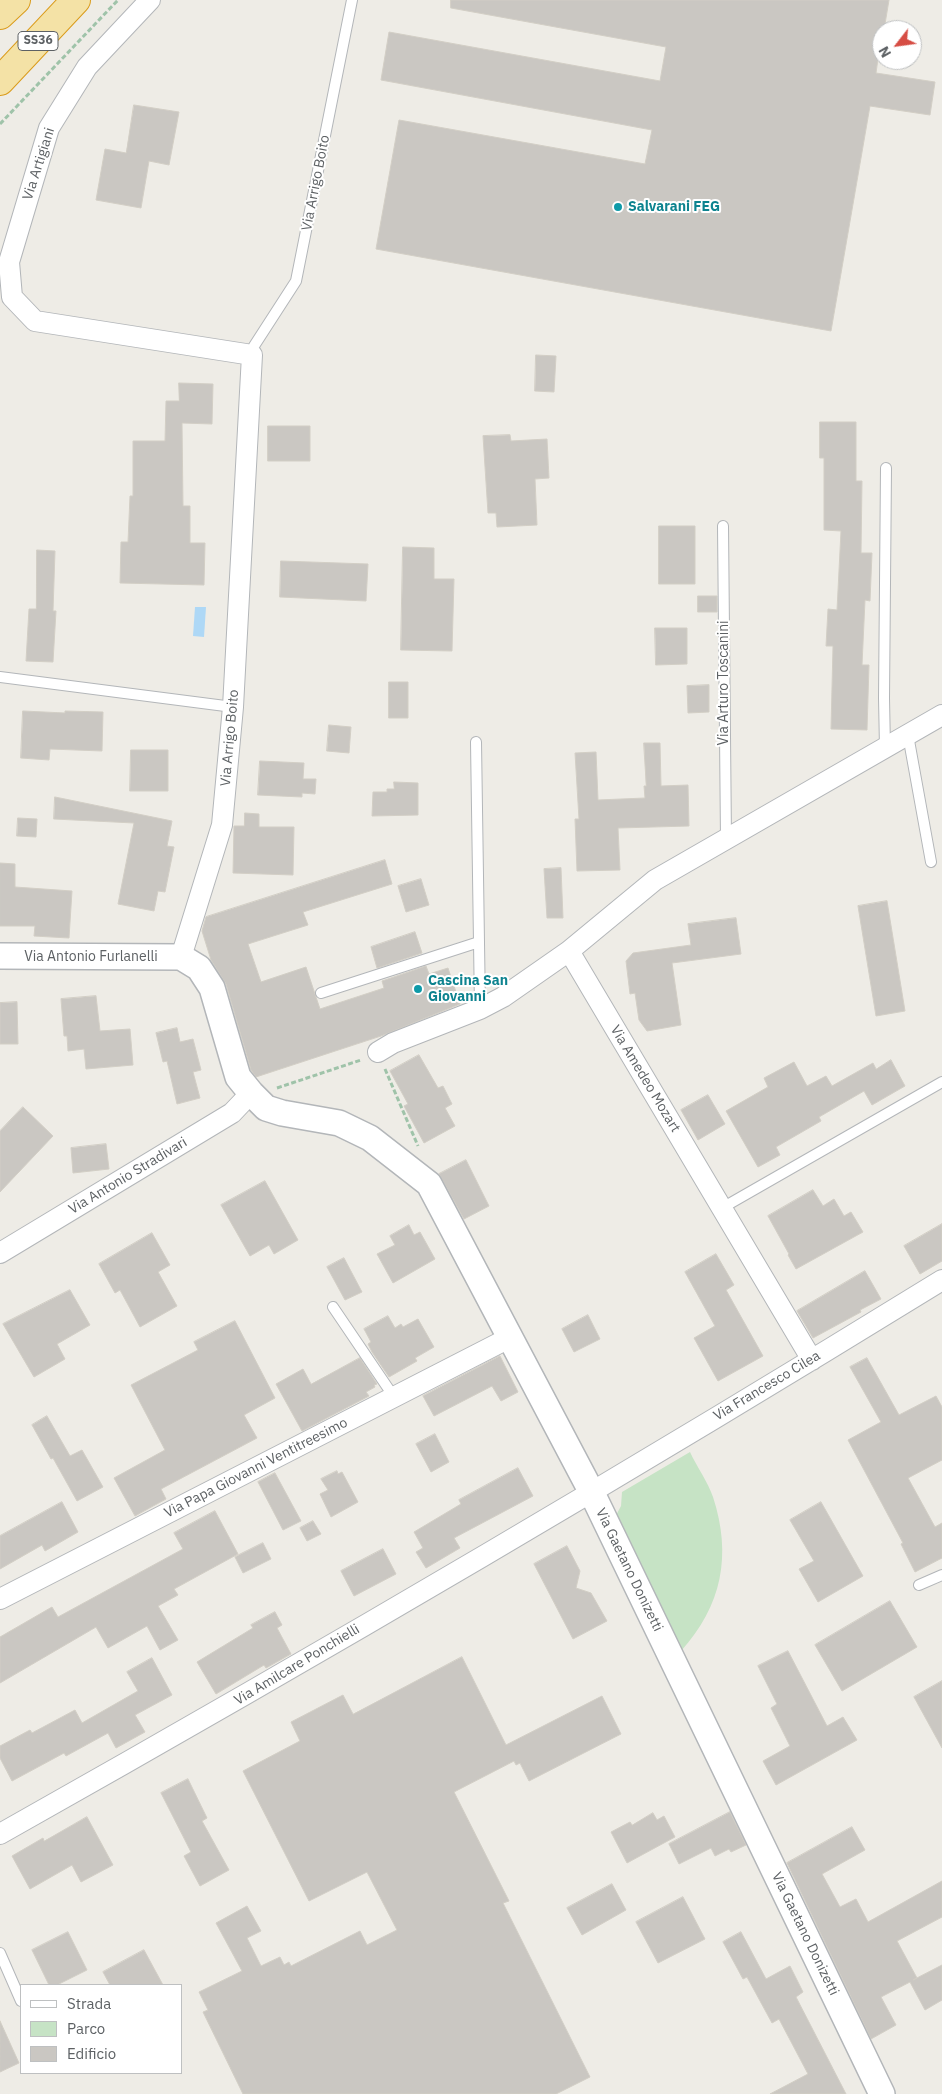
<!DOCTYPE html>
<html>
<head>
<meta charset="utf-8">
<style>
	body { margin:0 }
	#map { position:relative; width:942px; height:2094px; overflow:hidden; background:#eeece6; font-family:"IBM Plex Sans",sans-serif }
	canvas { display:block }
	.legend { position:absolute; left:20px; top:1984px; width:162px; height:90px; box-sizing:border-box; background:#fff; border:1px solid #bec0c1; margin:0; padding:6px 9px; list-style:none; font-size:15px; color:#5d6164 }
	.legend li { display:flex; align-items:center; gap:10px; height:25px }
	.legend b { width:25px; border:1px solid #bec0c1 }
	.north { position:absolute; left:872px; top:20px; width:50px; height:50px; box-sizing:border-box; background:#fff; border:1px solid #bec0c1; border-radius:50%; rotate:240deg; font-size:14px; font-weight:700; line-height:20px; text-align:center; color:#5d6164 }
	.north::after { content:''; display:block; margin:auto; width:18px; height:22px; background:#d64d44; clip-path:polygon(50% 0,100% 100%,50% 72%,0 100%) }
</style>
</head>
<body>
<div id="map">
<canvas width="942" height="2094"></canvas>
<ul class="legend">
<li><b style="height:6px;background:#fff"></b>Strada</li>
<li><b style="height:14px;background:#c6e3c5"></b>Parco</li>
<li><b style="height:14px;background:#cac7c2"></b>Edificio</li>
</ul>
<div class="north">N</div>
</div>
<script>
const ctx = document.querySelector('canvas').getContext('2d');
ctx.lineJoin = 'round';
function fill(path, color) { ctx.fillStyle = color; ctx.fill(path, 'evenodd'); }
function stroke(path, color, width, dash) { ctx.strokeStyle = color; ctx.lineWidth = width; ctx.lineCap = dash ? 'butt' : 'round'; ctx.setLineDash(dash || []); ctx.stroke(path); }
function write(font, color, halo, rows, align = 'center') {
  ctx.font = font + ' "IBM Plex Sans",sans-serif'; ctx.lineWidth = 4; ctx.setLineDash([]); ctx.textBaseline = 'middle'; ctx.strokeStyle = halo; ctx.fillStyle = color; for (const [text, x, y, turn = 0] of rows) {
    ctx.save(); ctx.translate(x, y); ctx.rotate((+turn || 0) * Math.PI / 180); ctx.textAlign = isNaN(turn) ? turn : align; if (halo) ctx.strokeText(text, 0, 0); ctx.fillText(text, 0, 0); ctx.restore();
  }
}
fill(new Path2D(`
	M 690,1452 C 697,1467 708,1482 713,1497 C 732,1555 722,1606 681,1651 L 615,1517 L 621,1506 L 622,1492 Z`), '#c6e3c5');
fill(new Path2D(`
	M 195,607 L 206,607 L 204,637 L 193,636 Z`), '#aed8f6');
const building = new Path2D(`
	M 451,0 L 889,0 L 884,30 L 882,30 L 876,73 L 935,82 L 930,115 L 870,106 L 831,331 L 376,249 L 399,120 L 645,164 L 652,130 L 381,80 L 389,32 L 660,81 L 666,47 L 451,8 Z
	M 134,105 L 179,112 L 169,165 L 149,161 L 141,208 L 96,200 L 105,149 L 126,153 Z
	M 536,355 L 556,356 L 554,392 L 535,391 Z
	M 179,383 L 213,384 L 212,424 L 182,423 L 183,506 L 190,506 L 190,543 L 205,543 L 204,585 L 120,583 L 121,542 L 128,542 L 130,496 L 133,496 L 133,441 L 165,441 L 166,401 L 179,401 Z
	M 820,422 L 856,422 L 856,481 L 862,481 L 861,553 L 872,553 L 870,601 L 865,600 L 862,665 L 869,665 L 867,730 L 831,729 L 833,646 L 826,646 L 828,609 L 837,610 L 841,531 L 824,530 L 824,458 L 820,458 Z
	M 268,426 L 310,426 L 310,461 L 268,461 Z
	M 510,435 L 511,441 L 547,439 L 549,478 L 535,479 L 537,525 L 497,527 L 496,513 L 488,513 L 483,436 Z
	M 659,526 L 695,526 L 695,584 L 659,584 Z
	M 403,547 L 434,548 L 434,579 L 454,579 L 452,651 L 401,650 Z
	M 37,550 L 55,551 L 53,611 L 56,611 L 53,662 L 26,661 L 29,609 L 36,609 Z
	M 281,561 L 368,564 L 366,601 L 280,597 Z
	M 698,596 L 717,596 L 717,612 L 698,612 Z
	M 655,628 L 687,628 L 687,664 L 656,665 Z
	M 389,682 L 408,682 L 408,718 L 389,718 Z
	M 709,685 L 709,712 L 688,713 L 687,686 Z
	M 23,711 L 65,713 L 65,711 L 103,712 L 102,751 L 50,749 L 49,760 L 21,758 Z
	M 329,725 L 351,727 L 349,753 L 327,751 Z
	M 644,743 L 660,743 L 661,786 L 688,785 L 689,826 L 618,828 L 620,870 L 577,871 L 575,819 L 579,819 L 575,753 L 596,752 L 598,800 L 645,798 L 644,786 L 646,786 Z
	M 131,750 L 168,750 L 168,791 L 130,791 Z
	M 260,761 L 304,763 L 303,779 L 316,779 L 315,794 L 302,793 L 302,797 L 258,795 Z
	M 394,782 L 418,783 L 418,815 L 372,816 L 373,792 L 387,792 L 387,789 L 394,789 Z
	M 55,797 L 172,821 L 167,846 L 174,847 L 165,892 L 158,891 L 154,911 L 118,904 L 134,823 L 54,819 Z
	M 245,813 L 259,814 L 259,827 L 294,827 L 293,875 L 233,873 L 234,826 L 244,826 Z
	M 18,818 L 37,819 L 36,837 L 17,836 Z
	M 385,860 L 392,884 L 303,912 L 308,925 L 248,944 L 261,982 L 306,967 L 320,1009 L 384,988 L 382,981 L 426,966 L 429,974 L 448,968 L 460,1004 L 381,1036 L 256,1077 L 251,1070 L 226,984 L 211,960 L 202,931 L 206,917 Z
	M 0,863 L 15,864 L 15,887 L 72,891 L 69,938 L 34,936 L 35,926 L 0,926 Z
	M 561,868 L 563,918 L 547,918 L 544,869 Z
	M 421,879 L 429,905 L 406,912 L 398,886 Z
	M 887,901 L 905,1011 L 876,1016 L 858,906 Z
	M 736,918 L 741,954 L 672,963 L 681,1025 L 647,1031 L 639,1020 L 635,993 L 630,994 L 626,961 L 633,953 L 691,945 L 688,924 Z
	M 415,932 L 422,953 L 377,968 L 371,947 Z
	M 96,996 L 100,1031 L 130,1029 L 133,1065 L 86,1069 L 84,1049 L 68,1051 L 67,1036 L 64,1036 L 61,999 Z
	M 17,1002 L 18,1044 L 0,1044 L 0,1003 Z
	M 177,1028 L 180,1042 L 193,1039 L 201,1070 L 193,1072 L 200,1098 L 177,1104 L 167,1061 L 163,1062 L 156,1033 Z
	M 419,1055 L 438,1088 L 443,1086 L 452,1104 L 445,1108 L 455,1126 L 424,1143 L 404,1106 L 408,1104 L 390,1071 Z
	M 891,1060 L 905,1086 L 872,1105 L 864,1091 L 819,1117 L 821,1121 L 776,1147 L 780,1155 L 758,1167 L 726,1111 L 768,1087 L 764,1078 L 794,1062 L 807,1086 L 826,1076 L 832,1086 L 873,1063 L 876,1069 Z
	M 708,1095 L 725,1124 L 698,1140 L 681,1110 Z
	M 23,1107 L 53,1136 L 0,1192 L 0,1131 Z
	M 106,1144 L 109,1169 L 73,1173 L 71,1148 Z
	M 466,1160 L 489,1206 L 464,1219 L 439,1174 Z
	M 265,1181 L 298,1240 L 274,1254 L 269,1245 L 250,1256 L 221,1205 Z
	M 813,1190 L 823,1206 L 834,1199 L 844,1216 L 851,1212 L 863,1232 L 796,1269 L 788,1255 L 789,1254 L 768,1216 Z
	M 942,1224 L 942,1261 L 920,1274 L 904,1246 Z
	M 409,1225 L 414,1235 L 420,1232 L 435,1259 L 393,1283 L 377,1254 L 395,1245 L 390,1236 Z
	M 152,1233 L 170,1265 L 158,1272 L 177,1306 L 140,1327 L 120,1290 L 115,1293 L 99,1264 Z
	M 716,1254 L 734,1285 L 726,1290 L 763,1356 L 718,1381 L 694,1338 L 715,1326 L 685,1272 Z
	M 344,1258 L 362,1292 L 345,1300 L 327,1267 Z
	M 865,1271 L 881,1299 L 860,1310 L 861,1312 L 813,1338 L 797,1311 Z
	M 70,1290 L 90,1325 L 57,1344 L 65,1359 L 34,1377 L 3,1324 Z
	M 588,1315 L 600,1339 L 574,1352 L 562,1329 Z
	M 388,1316 L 395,1328 L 401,1324 L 403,1327 L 418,1319 L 434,1347 L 415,1358 L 417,1361 L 389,1377 L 372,1352 L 368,1344 L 371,1342 L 364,1329 Z
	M 235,1321 L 275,1398 L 244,1415 L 257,1438 L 161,1489 L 166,1499 L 135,1516 L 114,1478 L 165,1450 L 131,1385 L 198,1350 L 194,1342 Z
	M 500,1356 L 518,1392 L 501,1401 L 492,1386 L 434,1416 L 423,1396 Z
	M 360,1358 L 377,1384 L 374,1385 L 375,1387 L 366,1392 L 369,1396 L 302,1431 L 276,1384 L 303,1369 L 311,1384 Z
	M 867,1358 L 899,1415 L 936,1396 L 942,1407 L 942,1460 L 908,1478 L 935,1527 L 942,1523 L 942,1558 L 915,1572 L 901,1544 L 903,1543 L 848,1440 L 881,1422 L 850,1367 Z
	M 47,1416 L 70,1456 L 82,1450 L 103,1487 L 77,1501 L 53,1458 L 51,1459 L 32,1425 Z
	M 435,1434 L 449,1462 L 431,1472 L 416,1444 Z
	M 518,1468 L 533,1496 L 454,1538 L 460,1548 L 426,1568 L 416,1552 L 423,1548 L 414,1532 L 461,1504 L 459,1500 Z
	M 337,1471 L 338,1474 L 342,1472 L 358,1502 L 331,1517 L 320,1494 L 328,1490 L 321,1479 Z
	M 275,1473 L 301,1521 L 283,1530 L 258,1482 Z
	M 62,1502 L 78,1532 L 45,1551 L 42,1545 L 0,1569 L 0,1536 Z
	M 821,1502 L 863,1576 L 818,1602 L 799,1569 L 814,1561 L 790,1520 Z
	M 215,1511 L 238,1554 L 174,1589 L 178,1595 L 158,1606 L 178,1640 L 160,1650 L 147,1626 L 108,1648 L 96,1627 L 0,1683 L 0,1637 L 52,1607 L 58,1617 L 183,1549 L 174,1533 Z
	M 313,1521 L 321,1534 L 307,1541 L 300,1528 Z
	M 263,1543 L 271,1559 L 243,1573 L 235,1557 Z
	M 567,1546 L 580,1571 L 576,1588 L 591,1593 L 607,1621 L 573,1639 L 534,1564 Z
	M 383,1549 L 396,1574 L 354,1596 L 341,1571 Z
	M 890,1601 L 917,1647 L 842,1691 L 815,1645 Z
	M 275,1612 L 282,1625 L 277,1628 L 291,1654 L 266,1668 L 264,1665 L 216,1694 L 197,1662 L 253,1628 L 251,1625 Z
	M 788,1651 L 827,1726 L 843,1717 L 857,1740 L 776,1785 L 763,1761 L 790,1746 L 771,1708 L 777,1704 L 758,1666 Z
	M 462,1657 L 506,1745 L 602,1696 L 621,1734 L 529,1781 L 520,1763 L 516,1765 L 514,1761 L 454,1792 L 509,1901 L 503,1903 L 590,2077 L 556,2094 L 243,2094 L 203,2012 L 208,2010 L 199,1992 L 242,1971 L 216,1923 L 247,1906 L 261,1931 L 247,1938 L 261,1966 L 280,1957 L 284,1965 L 289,1962 L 291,1966 L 360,1931 L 367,1945 L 397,1930 L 367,1872 L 309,1901 L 243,1771 L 300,1741 L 291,1722 L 343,1695 L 353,1714 Z
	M 152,1658 L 172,1695 L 135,1715 L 145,1732 L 116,1748 L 108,1733 L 66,1756 L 64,1753 L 12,1781 L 0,1758 L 0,1746 L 30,1730 L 32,1733 L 75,1710 L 82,1723 L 138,1691 L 127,1672 Z
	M 942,1681 L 942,1748 L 914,1697 Z
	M 188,1779 L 207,1818 L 202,1821 L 229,1870 L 200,1886 L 184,1856 L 191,1852 L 161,1793 Z
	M 730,1812 L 746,1845 L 731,1852 L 729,1849 L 715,1856 L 711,1848 L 679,1864 L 669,1844 Z
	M 653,1813 L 657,1820 L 664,1816 L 675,1837 L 627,1863 L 611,1832 L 630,1822 L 632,1825 Z
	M 87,1817 L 113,1865 L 81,1882 L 72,1865 L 30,1889 L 12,1856 L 43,1838 L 44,1841 Z
	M 852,1827 L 865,1850 L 822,1874 L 840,1907 L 856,1899 L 868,1922 L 942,1881 L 942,1917 L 897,1941 L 917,1978 L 913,1980 L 942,1965 L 942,2000 L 925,2010 L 910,1982 L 881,1997 L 896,2025 L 871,2039 L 787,1863 Z
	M 612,1884 L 626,1910 L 582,1935 L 567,1908 Z
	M 683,1897 L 705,1939 L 658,1963 L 636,1922 Z
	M 68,1932 L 87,1970 L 57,1985 L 49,1985 L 32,1950 Z
	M 741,1932 L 766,1979 L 790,1966 L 803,1992 L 796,1997 L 846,2094 L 770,2094 L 808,2074 L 779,2019 L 772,2023 L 747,1977 L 743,1979 L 723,1942 Z
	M 144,1950 L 163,1985 L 110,1985 L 103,1972 Z
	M 0,2021 L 19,2063 L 0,2072 Z`);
fill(building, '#cac7c2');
stroke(building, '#d2cec5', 1);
const service = new Path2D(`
	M 252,355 L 254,346 L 296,281 L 352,0
	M 723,526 L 726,840
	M 0,677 L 233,707
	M 908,735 L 931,862
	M 476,742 L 480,1009
	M 885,748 L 884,698 L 886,468
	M 321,993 L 479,942
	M 722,1208 L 942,1082
	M 333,1307 L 394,1397
	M 919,1585 L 942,1575
	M 0,1953 L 21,2001`);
const minor = new Path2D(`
	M 150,0 L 87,67 L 49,128 L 9,262 L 12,297 L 35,321 L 252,355 L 233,707 L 222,825 L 181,957
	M 569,951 L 812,1360
	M 378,1052 L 393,1043 L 480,1009 L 503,997 L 569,951 L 655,880 L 942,715
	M 0,1253 L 232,1113 L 251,1093
	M 0,1599 L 511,1337
	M 0,1834 C 318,1655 632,1471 942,1280`);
const tertiary = new Path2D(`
	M 0,956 L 181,957 L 199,968 L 212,988 L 238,1077 L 251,1093 L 266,1108 L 282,1113 L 339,1123 L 370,1138 L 429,1184 L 591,1491 L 882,2094`);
const trunk = new Path2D(`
	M 0,15 L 16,0
	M 0,81 L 76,0`);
stroke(service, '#b3b6b9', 12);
stroke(minor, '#b3b6b9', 22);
stroke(tertiary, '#b3b6b9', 28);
stroke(trunk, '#da9b1a', 30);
stroke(new Path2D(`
	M 0,124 L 118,0
	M 385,1069 L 418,1146
	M 277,1088 L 361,1060`), '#9fc3a9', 3, [5, 2.5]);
stroke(service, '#fff', 10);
stroke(minor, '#fff', 20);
stroke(tertiary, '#fff', 25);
stroke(trunk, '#f4e2a6', 28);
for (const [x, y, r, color] of [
	[618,207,5,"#0f9aa8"],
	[418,989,5,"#0f9aa8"]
]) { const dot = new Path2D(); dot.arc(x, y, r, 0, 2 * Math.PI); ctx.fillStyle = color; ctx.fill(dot); stroke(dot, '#fff', 2); }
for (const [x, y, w] of [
	[38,41,40]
]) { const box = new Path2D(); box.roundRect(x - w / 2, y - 9.5, w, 19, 4); ctx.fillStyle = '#fff'; ctx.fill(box); stroke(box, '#5d6164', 1); }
write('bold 12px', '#5d6164', null, [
	["SS36",38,41]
]);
write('14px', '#5d6164', '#fff', [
	["Via Artigiani",39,164,-72],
	["Via Arrigo Boito",316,183,-79],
	["Via Arturo Toscanini",724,683,-90],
	["Via Arrigo Boito",230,738,-85],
	["Via Antonio Furlanelli",91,957],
	["Via Amedeo Mozart",645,1079,59],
	["Via Antonio Stradivari",128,1176,-31],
	["Via Francesco Cilea",767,1386,-31],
	["Via Papa Giovanni Ventitreesimo",256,1468,-27],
	["Via Gaetano Donizetti",629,1570,64],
	["Via Amilcare Ponchielli",297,1665,-31],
	["Via Gaetano Donizetti",805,1934,64]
]);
write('bold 14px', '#0d838f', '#fff', [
	["Salvarani FEG",628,207],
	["Cascina San",428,981],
	["Giovanni",428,997]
], 'left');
</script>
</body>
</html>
